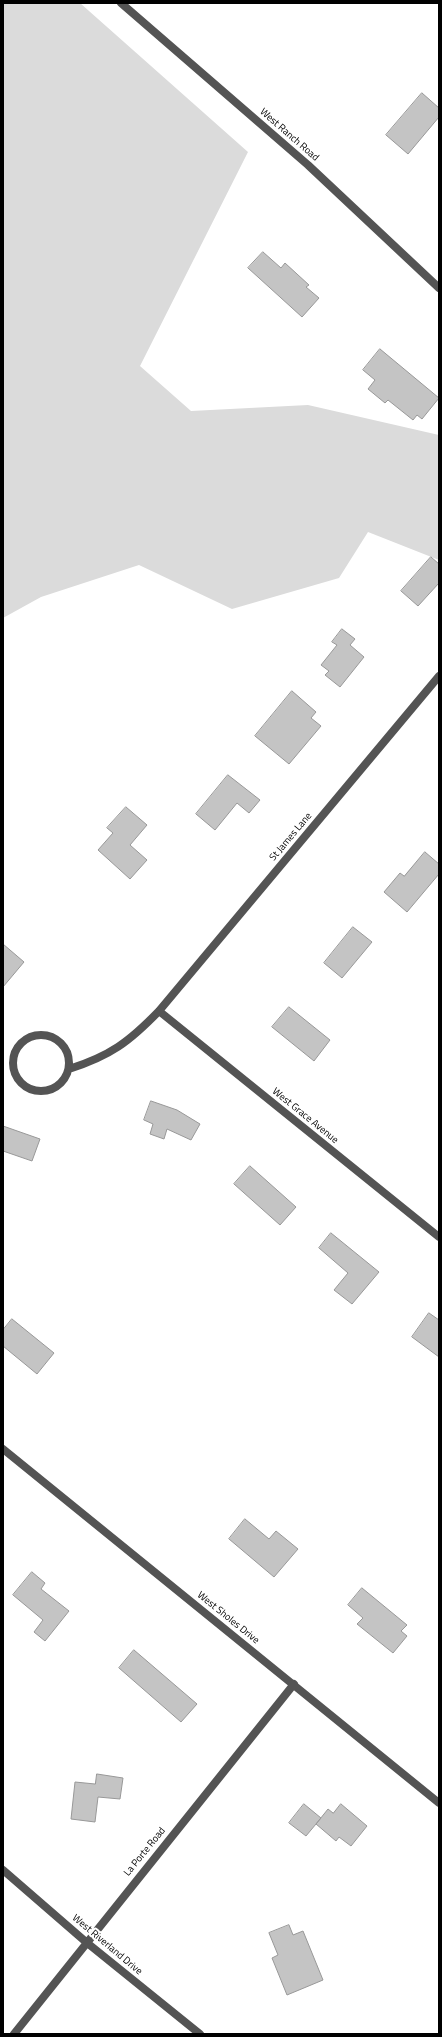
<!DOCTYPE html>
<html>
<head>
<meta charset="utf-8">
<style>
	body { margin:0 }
	#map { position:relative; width:442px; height:2037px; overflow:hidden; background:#fff; font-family:"Titillium Web",sans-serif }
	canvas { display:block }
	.frame { position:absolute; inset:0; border:4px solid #000; pointer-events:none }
</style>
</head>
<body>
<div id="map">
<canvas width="442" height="2037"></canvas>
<div class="frame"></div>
</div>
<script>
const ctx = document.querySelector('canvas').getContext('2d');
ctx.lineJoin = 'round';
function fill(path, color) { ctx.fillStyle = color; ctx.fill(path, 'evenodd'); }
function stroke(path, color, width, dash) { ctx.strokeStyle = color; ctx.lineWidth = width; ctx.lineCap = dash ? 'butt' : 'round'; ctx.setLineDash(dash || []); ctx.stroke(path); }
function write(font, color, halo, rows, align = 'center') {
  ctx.font = font + ' "Titillium Web",sans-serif'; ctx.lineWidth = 4; ctx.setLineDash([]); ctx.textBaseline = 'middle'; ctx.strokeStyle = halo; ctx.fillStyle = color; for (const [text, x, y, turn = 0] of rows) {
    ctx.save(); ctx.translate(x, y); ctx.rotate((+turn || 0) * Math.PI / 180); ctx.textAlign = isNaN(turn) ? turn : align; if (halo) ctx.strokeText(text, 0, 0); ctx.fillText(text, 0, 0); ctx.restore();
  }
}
fill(new Path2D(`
	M 3,3 L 80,3 L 248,152 L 140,366 L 191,411 L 308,405 L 439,435 L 439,560 L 368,532 L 339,578 L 232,609 L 139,565 L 41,597 L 3,618 Z`), '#dbdbdb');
const building = new Path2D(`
	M 422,93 L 439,108 L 439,117 L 408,154 L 386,135 Z
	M 263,252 L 281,268 L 285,263 L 309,285 L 306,287 L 319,298 L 302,317 L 248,268 Z
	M 380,349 L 439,398 L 422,419 L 417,415 L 413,420 L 388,400 L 385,403 L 368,389 L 375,380 L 363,370 Z
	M 431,557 L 439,564 L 439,583 L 418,606 L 401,591 Z
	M 342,629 L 355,639 L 350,645 L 364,657 L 340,687 L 325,675 L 329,671 L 321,665 L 337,645 L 332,642 Z
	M 292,691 L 316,712 L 311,718 L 321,726 L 289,764 L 255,736 Z
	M 228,775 L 260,800 L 249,813 L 237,803 L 215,830 L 196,814 Z
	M 126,807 L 147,825 L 130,845 L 147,860 L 130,879 L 98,850 L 113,833 L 107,828 Z
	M 425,852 L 439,864 L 439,874 L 407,912 L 384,892 L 400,873 L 404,876 Z
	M 353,927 L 372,942 L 342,978 L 324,963 Z
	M 3,944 L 24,962 L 3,987 Z
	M 289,1007 L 330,1040 L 314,1061 L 272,1027 Z
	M 151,1101 L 177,1110 L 200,1124 L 191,1140 L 167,1129 L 164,1139 L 150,1134 L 153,1124 L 144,1120 Z
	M 3,1126 L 40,1139 L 32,1161 L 3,1151 Z
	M 250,1166 L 296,1207 L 280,1225 L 234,1184 Z
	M 331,1233 L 379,1272 L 352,1304 L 334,1290 L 348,1273 L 319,1248 Z
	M 429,1313 L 439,1320 L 439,1357 L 412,1337 Z
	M 12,1319 L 54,1353 L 37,1374 L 3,1346 L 3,1330 Z
	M 245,1519 L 269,1539 L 276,1531 L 298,1549 L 274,1577 L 229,1539 Z
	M 32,1572 L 45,1583 L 41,1589 L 69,1611 L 45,1641 L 34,1632 L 43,1620 L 13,1595 Z
	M 362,1588 L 407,1625 L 401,1631 L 407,1636 L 393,1653 L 357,1624 L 363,1618 L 348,1605 Z
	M 134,1650 L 197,1704 L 181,1722 L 119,1668 Z
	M 97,1774 L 123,1778 L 120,1799 L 98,1797 L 95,1822 L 71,1819 L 75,1782 L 95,1784 Z
	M 304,1804 L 321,1818 L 306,1836 L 289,1823 Z
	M 341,1804 L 367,1826 L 351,1846 L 339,1837 L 336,1841 L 316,1824 L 328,1809 L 333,1813 Z
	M 289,1925 L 293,1935 L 303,1931 L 323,1980 L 287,1995 L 272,1958 L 278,1955 L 269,1933 Z`);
fill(building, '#c4c4c4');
stroke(building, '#989898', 1);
stroke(new Path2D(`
	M 121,3 L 308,165 L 439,288
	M 159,1011 L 439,1237
	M13 1063a28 28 0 1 1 56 0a28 28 0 1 1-56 0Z
	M 69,1069 C 110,1056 129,1042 159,1011 L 439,676
	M 3,1449 L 439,1803
	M 3,1870 L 86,1942 L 200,2034
	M 14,2034 L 294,1684`), '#545454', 8);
write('10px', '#000', '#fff', [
	["West Ranch Road",289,135,41],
	["St James Lane",291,837,-50],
	["West Grace Avenue",305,1116,39],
	["West Sholes Drive",228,1618,39],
	["La Porte Road",145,1852,-51],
	["West Riverland Drive",107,1945,40]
]);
</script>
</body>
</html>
